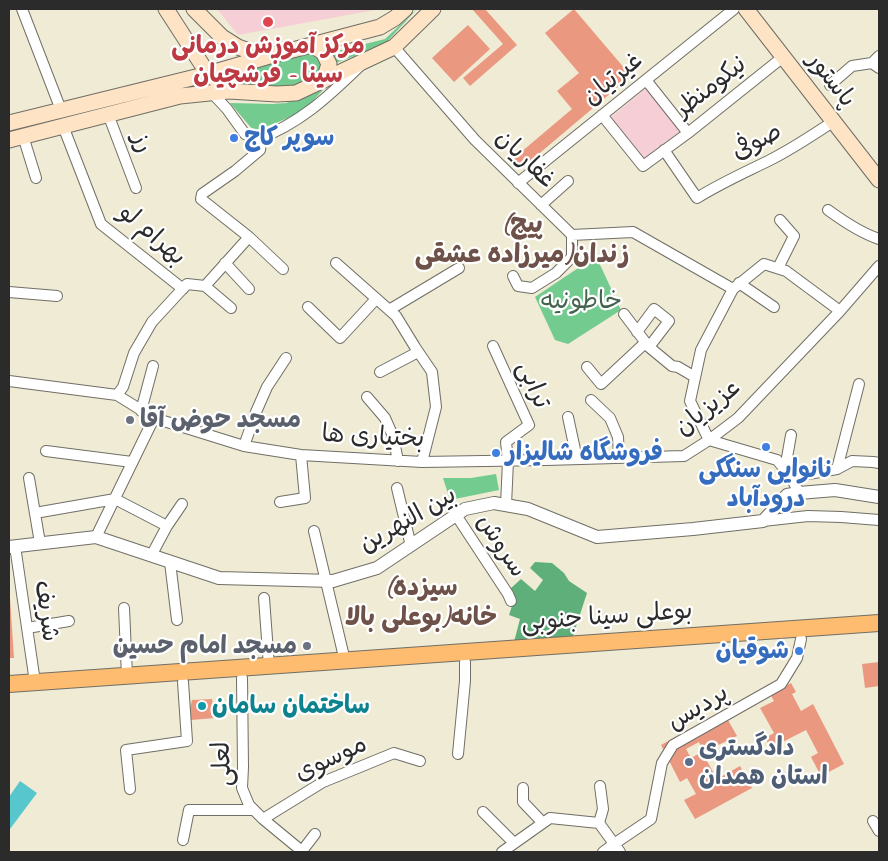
<!DOCTYPE html>
<html>
<head>
<meta charset="utf-8">
<style>
	body { margin:0 }
	#map { position:relative; width:888px; height:861px; overflow:hidden; background:#efebd4; font-family:Caveat,sans-serif }
	canvas { display:block }
	.frame { position:absolute; inset:0; border:10px solid #2b2b2b; pointer-events:none }
</style>
</head>
<body>
<div id="map">
<canvas width="888" height="861"></canvas>
<div class="frame"></div>
</div>
<script>
const ctx = document.querySelector('canvas').getContext('2d');
ctx.lineJoin = 'round';
function fill(path, color) { ctx.fillStyle = color; ctx.fill(path, 'evenodd'); }
function stroke(path, color, width, dash) { ctx.strokeStyle = color; ctx.lineWidth = width; ctx.lineCap = dash ? 'butt' : 'round'; ctx.setLineDash(dash || []); ctx.stroke(path); }
function write(font, color, halo, rows, align = 'center') {
  ctx.font = font + ' Caveat,"Playpen Sans Arabic",sans-serif'; ctx.lineWidth = 4.5; ctx.setLineDash([]); ctx.textBaseline = 'middle'; ctx.strokeStyle = halo; ctx.fillStyle = color; for (const [text, x, y, turn = 0] of rows) {
    ctx.save(); ctx.translate(x, y); ctx.rotate((+turn || 0) * Math.PI / 180); ctx.textAlign = isNaN(turn) ? turn : align; if (halo) ctx.strokeText(text, 0, 0); ctx.fillText(text, 0, 0); ctx.restore();
  }
}
fill(new Path2D(`
	M 217,9 L 381,9 L 238,35 Z
	M 646,88 L 681,131 L 645,161 L 609,119 Z`), '#f6cfd6');
fill(new Path2D(`
	M 417,9 L 384,45 L 333,64 L 329,53 L 385,39 Z
	M 308,53 L 315,55 L 321,62 L 320,74 L 304,84 L 259,88 L 239,86 C 234,80 234,76 237,70 Z
	M 323,90 C 318,95 314,100 309,105 C 293,118 273,124 254,131 L 230,103 L 273,104 L 286,103 Z
	M 596,256 L 621,310 L 568,344 L 555,340 L 535,297 Z
	M 496,474 L 499,490 L 450,500 L 443,478 L 471,478 Z`), '#73cb90');
fill(new Path2D(`
	M 535,562 L 552,563 L 564,573 L 569,581 L 587,593 L 572,639 L 514,642 L 520,619 L 509,615 L 513,603 L 510,589 L 521,579 L 535,591 L 543,580 L 530,568 Z`), '#5eaf7a');
fill(new Path2D(`
	M 20,781 L 37,793 L 10,829 L 9,827 L 9,797 Z`), '#58c6cd');
fill(new Path2D(`
	M 472,9 L 485,9 L 517,45 L 470,86 L 463,78 L 503,44 Z
	M 574,9 L 631,76 L 522,168 L 514,158 L 572,109 L 557,91 L 579,73 L 545,33 Z
	M 468,25 L 490,49 L 454,82 L 432,58 Z
	M 9,598 L 10,598 L 14,658 L 9,658 Z
	M 879,662 L 879,686 L 865,688 L 862,664 Z
	M 791,683 L 796,692 L 792,694 L 801,711 L 813,704 L 844,764 L 821,776 L 811,757 L 818,753 L 806,730 L 771,748 L 765,738 L 774,733 L 760,708 L 774,701 L 770,694 Z
	M 212,699 L 215,718 L 191,720 L 189,712 L 192,700 Z
	M 723,711 L 737,736 L 710,749 L 703,751 L 699,742 L 686,749 L 691,758 L 702,752 L 717,779 L 740,766 L 752,788 L 695,819 L 684,800 L 696,794 L 687,778 L 680,782 L 661,745 Z`), '#eb9881');
const minor = new Path2D(`
	M 22,9 L 61,110
	M 394,47 L 475,140 L 572,235 L 633,232 L 733,289
	M 872,63 L 879,56
	M 646,80 L 688,133
	M 830,85 L 852,66 L 872,63 L 879,68
	M 212,93 L 227,109 L 245,134 L 256,140 C 299,124 327,98 360,66
	M 108,114 L 136,188
	M 602,115 L 643,166 L 688,133 L 783,57
	M 63,126 L 101,224 L 183,289
	M 23,136 L 36,178
	M 664,150 L 697,198 C 721,183 746,172 770,160 C 792,149 813,135 834,121
	M 518,183 L 734,9
	M 541,205 L 568,181
	M 828,210 C 843,221 861,233 879,239
	M 249,237 L 283,269
	M 225,263 L 249,289
	M 336,263 L 396,316 L 415,347 L 432,372 L 436,407 L 422,462
	M 778,268 L 794,236 L 780,220
	M 513,276 L 518,286 L 532,288 L 556,273 L 572,257 L 572,235
	M 739,283 L 774,307
	M 205,286 L 231,308
	M 9,292 L 57,296
	M 308,307 L 340,338 L 376,299
	M 389,310 L 459,268
	M 624,314 L 649,347 L 672,366 L 678,367 L 695,377
	M 637,332 L 654,309 L 669,321 L 649,347
	M 493,346 L 529,425 L 506,442 L 508,461 L 506,505
	M 587,367 L 601,384 L 645,343
	M 380,372 L 418,352
	M 9,381 L 117,395 L 154,418 L 244,446 L 301,455 L 422,462 L 546,460 L 684,456 L 709,440 L 738,418 L 840,311 L 879,266
	M 117,395 L 123,387 L 134,353 L 152,322 L 187,284 L 205,286 L 249,237 L 201,199 L 202,194 L 235,171 L 260,150 L 262,138
	M 367,397 L 385,418 L 393,436 L 398,461
	M 591,400 L 610,418 L 618,437 L 619,458
	M 141,411 L 153,366
	M 568,417 L 577,459
	M 244,446 L 256,412 L 267,387 L 286,358
	M 46,451 L 132,462
	M 785,469 L 791,435
	M 837,469 L 859,384
	M 791,477 L 837,469 L 852,461 L 873,462 L 879,463
	M 29,478 L 40,543
	M 397,488 L 411,546
	M 799,493 L 791,477 L 777,460 L 709,440 L 690,401 L 701,350 L 733,289 L 764,264 L 786,271 L 840,311
	M 280,502 L 305,498 L 301,455
	M 35,513 L 115,499 L 167,526
	M 456,515 L 508,594 L 511,601
	M 763,521 L 808,516 L 841,517 L 879,520
	M 314,531 L 345,661
	M 96,537 L 154,418
	M 15,546 L 35,682
	M 151,556 L 167,526 L 182,504
	M 170,562 L 177,620
	M 264,598 L 269,666
	M 124,608 L 127,676
	M 27,628 L 69,621
	M 242,678 L 243,767 L 242,788 L 249,805 L 263,819 L 303,852
	M 458,754 L 465,681 L 465,662
	M 523,788 L 523,802 L 543,823
	M 130,789 L 126,750 L 187,741 L 183,682
	M 483,812 L 514,843
	M 263,819 L 323,782 L 394,753 L 420,761
	M 873,821 L 879,831
	M 599,823 L 603,809 L 600,786
	M 183,840 L 189,810 L 253,810
	M 302,851 L 315,834
	M 502,852 L 550,818 L 599,823 L 620,852
	M 603,852 L 614,844 L 651,819 L 662,763 L 673,745 L 781,684 L 797,658 L 801,639`);
const tertiary = new Path2D(`
	M 9,547 L 96,537 L 219,578 L 333,581 L 377,568 L 465,509 L 494,503 L 528,509 L 597,537 L 693,529 L 763,521 L 787,495 L 799,493 L 835,490 L 879,497`);
const secondary = new Path2D(`
	M 166,9 L 208,74 L 215,79
	M 194,9 L 222,37 L 238,47 L 266,57
	M 746,9 L 879,180
	M 311,45 L 323,52 L 329,64 L 324,80
	M 9,123 L 208,74 L 266,57 L 380,27 L 395,18 L 405,9
	M 9,140 L 180,96 L 229,91 L 277,94 L 296,93 L 394,47 L 433,9`);
const primary = new Path2D(`
	M 9,684 L 879,623`);
stroke(minor, '#706e66', 12);
stroke(tertiary, '#706e66', 14);
stroke(secondary, '#706e66', 17);
stroke(primary, '#706e66', 18);
stroke(minor, '#fff', 10);
stroke(tertiary, '#fff', 12);
stroke(secondary, '#fee4c5', 15);
stroke(primary, '#fdbc6f', 16);
for (const [x, y, r, color] of [
	[268,22,6,"#e0444e"],
	[234,138,5,"#3f7fe0"],
	[130,420,5,"#6b7280"],
	[766,447,5,"#3f7fe0"],
	[496,453,5,"#3f7fe0"],
	[307,646,5,"#6b7280"],
	[799,651,5,"#3f7fe0"],
	[202,706,5,"#0f9aa8"],
	[689,762,5,"#5c6f8a"]
]) { const dot = new Path2D(); dot.arc(x, y, r, 0, 2 * Math.PI); ctx.fillStyle = color; ctx.fill(dot); stroke(dot, '#fff', 2); }
write('bold 25px', '#be3a42', '#fff', [
	["مرکز آموزش درمانی",268,46],
	["سینا - فرشچیان",268,75]
]);
write('25px', '#2b2b2b', '#fff', [
	["غیرتیان",613,79,-39],
	["پاستور",831,80,52],
	["نیکومنظر",711,87,-38],
	["صوفی",757,142,-27],
	["رز",142,143,69],
	["غفاریان",525,159,44],
	["بهرام لو",152,235,41],
	["ترابی",533,385,67],
	["عزیزیان",708,408,-38],
	["بختیاری ها",373,437,3],
	["بین النهرین",408,520,-30],
	["سروش",501,546,57],
	["شریف",46,611,82],
	["بوعلی سینا جنوبی",607,617,-4],
	["پردیس",698,708,-31],
	["موسوی",331,759,-25],
	["لعلی",223,764,-93]
]);
write('bold 25px', '#366cbe', '#fff', [
	["سوپر کاج",244,138],
	["فروشگاه شالیزار",506,453],
	["نانوایی سنگکی",766,470,"center"],
	["درودآباد",766,499,"center"],
	["شوقیان",789,651,"right"]
], 'left');
write('25px', '#44634e', '#fff', [
	["خاطونیه",581,301]
]);
write('bold 25px', '#5b616d', '#fff', [
	["مسجد حوض آقا",140,420],
	["مسجد امام حسین",297,646,"right"]
], 'left');
write('bold 25px', '#0d838f', '#fff', [
	["ساختمان سامان",212,706]
], 'left');
write('bold 25px', '#4e5e75', '#fff', [
	["دادگستری",699,748],
	["استان همدان",699,777]
], 'left');
write('bold 26px', '#6e5149', '#fff', [
	["(پیچ",522,225],
	["زندان(میرزاده عشقی",522,255],
	["(سیزده",421,588],
	["خانه(بوعلی بالا",421,618]
]);
</script>
</body>
</html>
